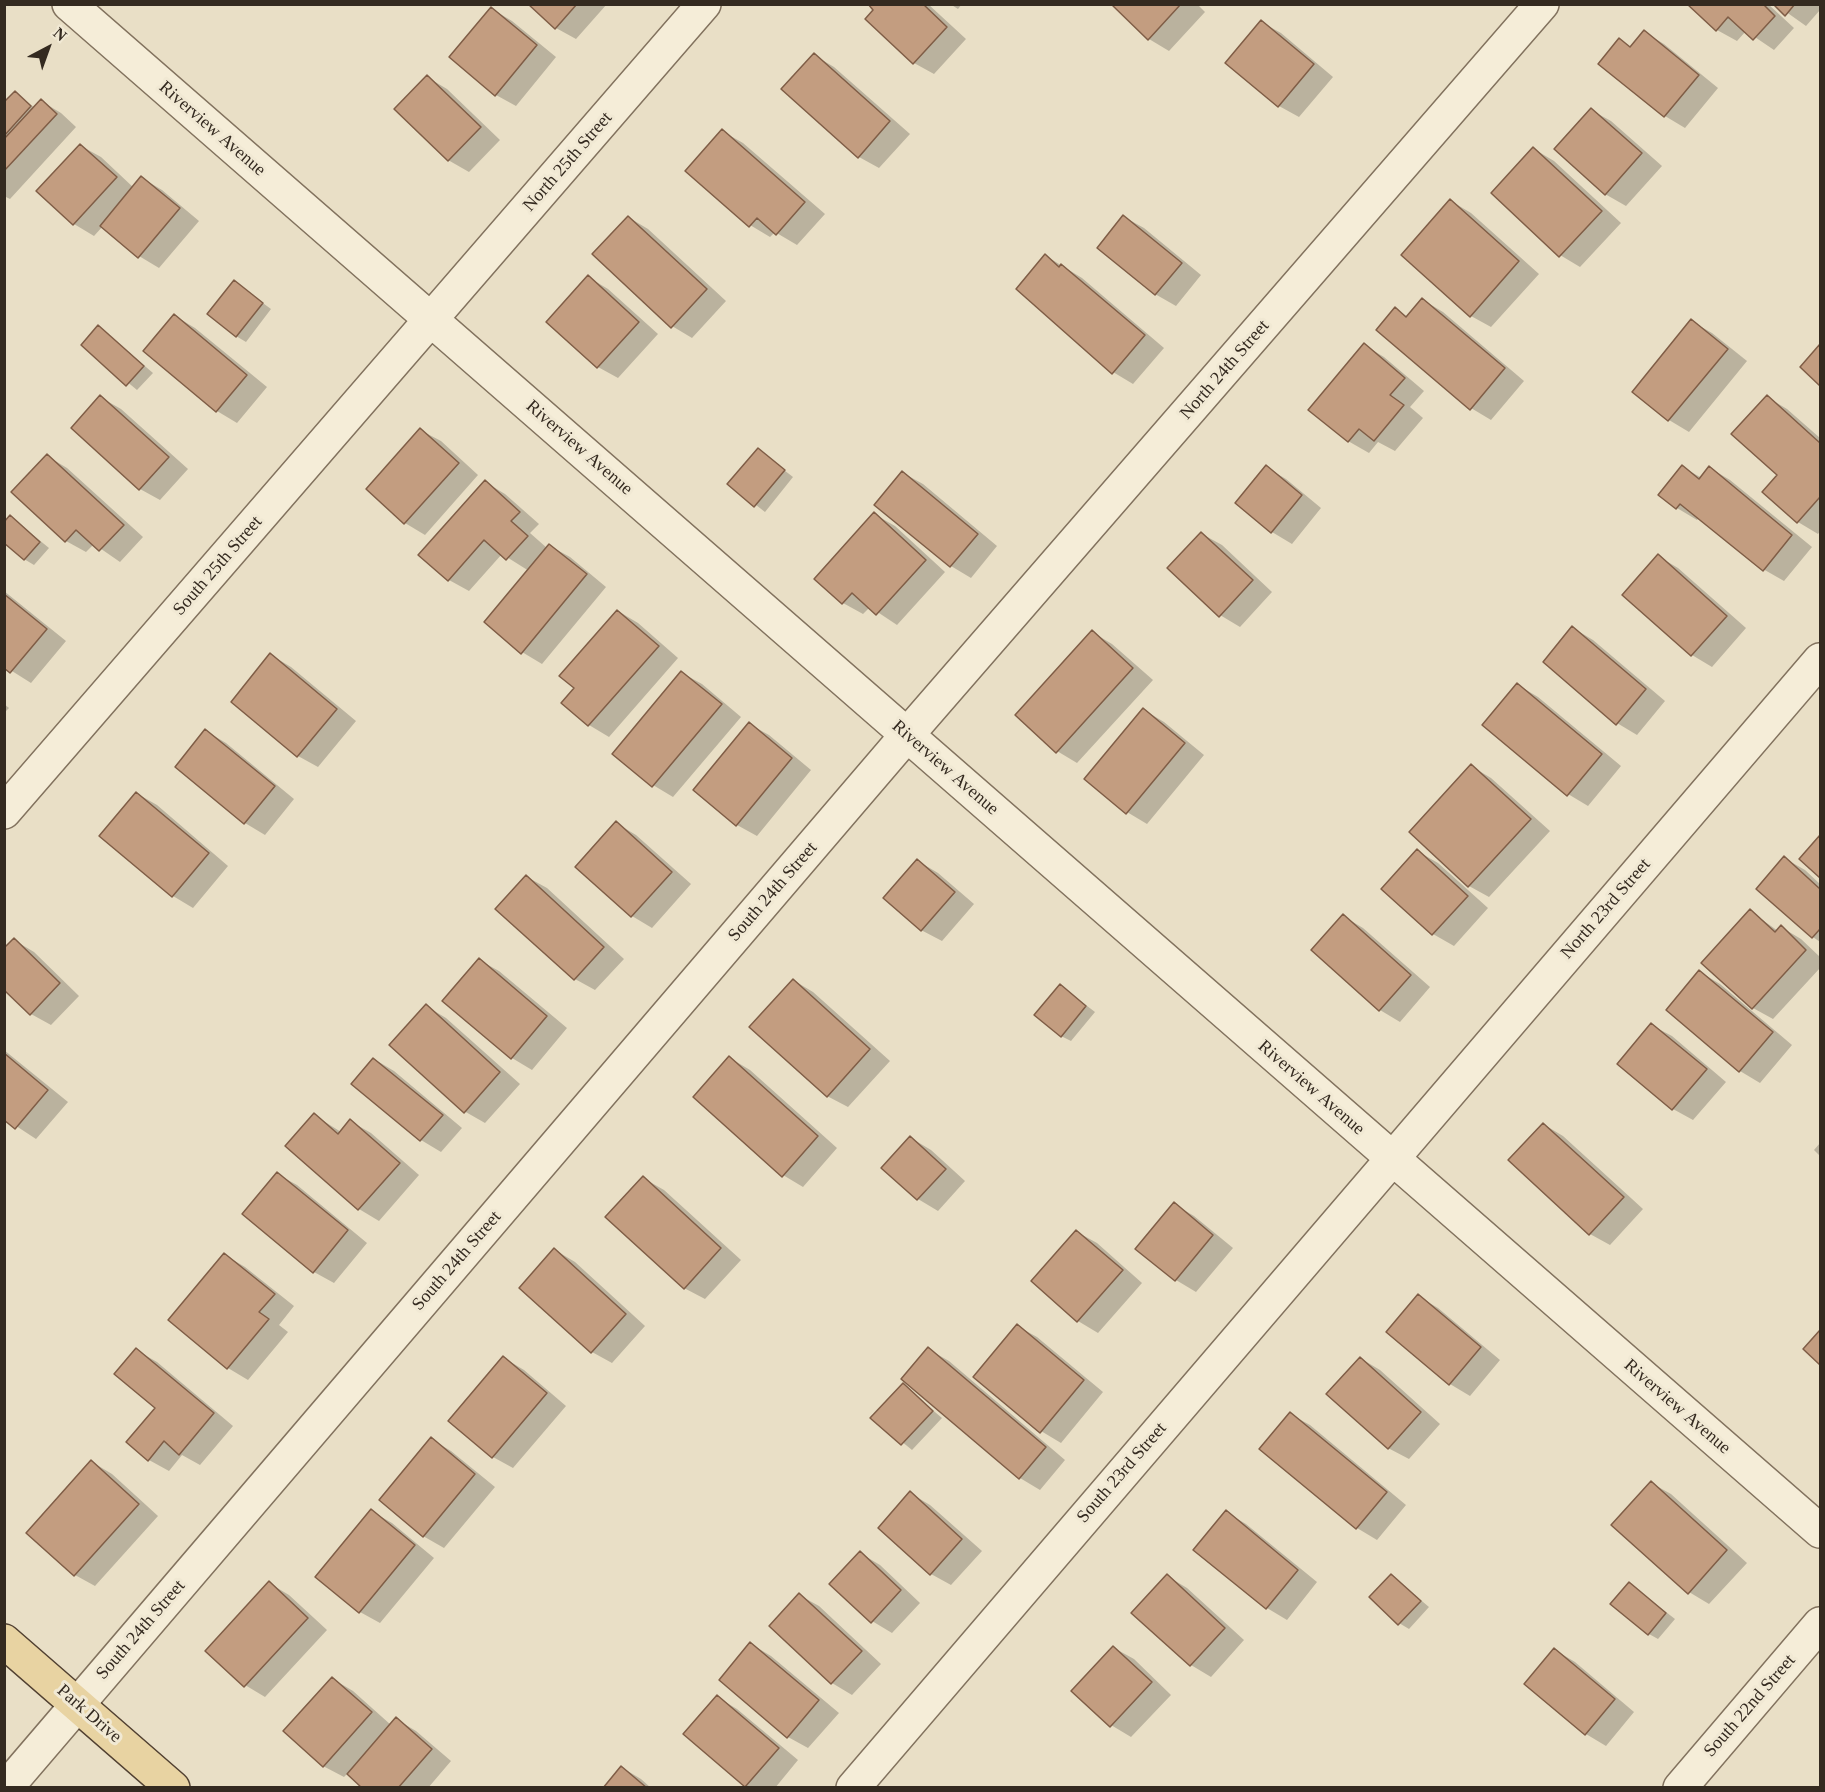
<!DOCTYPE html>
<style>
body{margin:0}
#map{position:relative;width:1825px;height:1792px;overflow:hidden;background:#e9dfc6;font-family:"Times New Roman",serif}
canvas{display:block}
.frame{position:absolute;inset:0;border:6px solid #342a20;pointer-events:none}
.north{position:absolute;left:18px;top:18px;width:60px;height:60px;-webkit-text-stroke:4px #f1e9d4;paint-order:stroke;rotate:41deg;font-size:16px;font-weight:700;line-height:24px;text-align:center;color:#342a20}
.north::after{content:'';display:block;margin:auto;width:21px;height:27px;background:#342a20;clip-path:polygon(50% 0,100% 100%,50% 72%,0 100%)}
</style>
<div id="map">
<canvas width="1825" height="1792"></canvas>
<div class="frame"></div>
<div class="north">N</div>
</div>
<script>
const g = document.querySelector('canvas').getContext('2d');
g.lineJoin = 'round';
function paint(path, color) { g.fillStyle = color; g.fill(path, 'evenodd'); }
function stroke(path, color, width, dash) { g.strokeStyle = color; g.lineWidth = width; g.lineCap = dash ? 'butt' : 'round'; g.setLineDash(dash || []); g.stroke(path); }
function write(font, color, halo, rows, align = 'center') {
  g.font = font + ' "Times New Roman",serif'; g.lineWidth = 6; g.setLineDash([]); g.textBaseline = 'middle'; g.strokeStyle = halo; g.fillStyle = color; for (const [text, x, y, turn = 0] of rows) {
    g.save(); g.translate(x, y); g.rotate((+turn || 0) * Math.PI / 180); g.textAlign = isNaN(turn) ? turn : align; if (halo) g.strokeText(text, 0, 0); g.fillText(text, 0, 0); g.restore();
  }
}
const shadow = new Path2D(`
 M 531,4 L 607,4 L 576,39 L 556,28 Z
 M 870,4 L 928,4 L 966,39 L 934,74 L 914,63 L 867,19 L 875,9 Z
 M 950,4 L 962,4 L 958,9 Z
 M 1113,4 L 1197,4 L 1205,12 L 1169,51 L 1149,39 Z
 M 1689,4 L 1768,4 L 1794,28 L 1774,50 L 1746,31 L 1737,41 L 1717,30 Z
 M 1775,4 L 1820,4 L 1820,10 L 1806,26 Z
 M 492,9 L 512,21 L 556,57 L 516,106 L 496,95 Z
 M 1261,22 L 1281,33 L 1333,77 L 1299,117 L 1279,106 Z
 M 1644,32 L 1664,44 L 1718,88 L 1685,128 L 1665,116 L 1600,63 L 1619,40 L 1632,48 Z
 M 814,55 L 834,67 L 910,134 L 879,168 L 859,157 Z
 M 427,77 L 447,89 L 500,140 L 469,172 L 448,160 Z
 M 15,93 L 35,108 L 41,101 L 61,113 L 76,127 L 10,199 L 4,196 L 4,105 Z
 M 1591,110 L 1611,121 L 1662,166 L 1626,206 L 1605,194 Z
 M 722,131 L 743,143 L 825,214 L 797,245 L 775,232 L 770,237 L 750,225 Z
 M 81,146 L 101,157 L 134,188 L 142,178 L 162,190 L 199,221 L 159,268 L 139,256 L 103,226 L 94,236 L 74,224 L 39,191 Z
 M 1534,149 L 1554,161 L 1621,223 L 1580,267 L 1560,255 Z
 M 1451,201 L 1471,213 L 1539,274 L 1491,327 L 1471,316 Z
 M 628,217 L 648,229 L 726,301 L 692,338 L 672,326 Z
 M 1124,217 L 1144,228 L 1201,275 L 1176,306 L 1155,294 Z
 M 1046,256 L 1082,278 L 1164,348 L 1133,384 L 1113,372 L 1018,289 Z
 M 588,277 L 608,289 L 658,334 L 618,378 L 598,367 L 548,322 Z
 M 234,282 L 271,309 L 246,342 L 236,336 Z
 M 1423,300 L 1443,312 L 1524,381 L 1491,420 L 1471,408 L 1395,309 L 1408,317 Z
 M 175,316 L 195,328 L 267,387 L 237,423 L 217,411 L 145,351 Z
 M 1691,321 L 1712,333 L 1747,361 L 1689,432 L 1669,420 L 1634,391 Z
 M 99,327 L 153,373 L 137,390 L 83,345 Z
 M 1364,345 L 1384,357 L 1424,391 L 1410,407 L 1423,418 L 1395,451 L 1378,442 L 1369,453 L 1348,441 Z
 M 1820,347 L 1820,384 L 1802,367 Z
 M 100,397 L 121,409 L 188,469 L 160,500 L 140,489 L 73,428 Z
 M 1767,397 L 1787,409 L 1820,438 L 1820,531 L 1818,534 L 1798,522 L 1764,492 L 1779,475 Z
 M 420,430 L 441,441 L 478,475 L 425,535 L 405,523 L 368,489 Z
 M 758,450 L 793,477 L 765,512 L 729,484 Z
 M 47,456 L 67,468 L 143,537 L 120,562 L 94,544 L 86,552 L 66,541 Z
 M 1266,467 L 1286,479 L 1321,508 L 1292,544 L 1272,532 Z
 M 1682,467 L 1702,478 L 1710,468 L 1730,480 L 1812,547 L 1784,581 L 1763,569 L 1699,517 L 1697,520 L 1677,508 L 1660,494 Z
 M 903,473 L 923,484 L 997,546 L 971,578 L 951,566 L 877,505 Z
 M 485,482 L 505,494 L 539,524 L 530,533 L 547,548 L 550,546 L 570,557 L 606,587 L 542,664 L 522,652 L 529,571 L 502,554 L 469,591 L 449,580 Z
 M 874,514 L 895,526 L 945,572 L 897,625 L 870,607 L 863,614 L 843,603 Z
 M 11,517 L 49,548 L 34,565 L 24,559 Z
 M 1202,534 L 1222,545 L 1272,592 L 1240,627 L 1220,615 Z
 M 1658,556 L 1678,568 L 1746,628 L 1712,667 L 1692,655 L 1624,595 Z
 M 4,591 L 66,641 L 31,683 L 4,666 Z
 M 618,611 L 638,623 L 678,658 L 609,737 L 589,725 L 563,702 L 576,688 Z
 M 1573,628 L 1593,640 L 1665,701 L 1637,735 L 1617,723 Z
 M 1092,632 L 1112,644 L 1153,680 L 1077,763 L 1057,751 Z
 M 271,655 L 291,667 L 356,721 L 318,767 L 298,756 Z
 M 682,673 L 702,684 L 741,717 L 673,797 L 653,785 Z
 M 1518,685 L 1538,697 L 1621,766 L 1588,806 L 1568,794 Z
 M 4,704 L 9,708 L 4,713 Z
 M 1144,710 L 1164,722 L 1204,755 L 1147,824 L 1127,812 Z
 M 749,724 L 769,735 L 811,770 L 757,836 L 737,825 Z
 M 206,731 L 226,743 L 294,799 L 265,835 L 245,823 L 177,767 Z
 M 1471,766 L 1491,778 L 1550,831 L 1489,897 L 1469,886 Z
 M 136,793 L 157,805 L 228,866 L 193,908 L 173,896 L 101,835 Z
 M 616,823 L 636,835 L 691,884 L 652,928 L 632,916 Z
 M 1820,837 L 1820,876 L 1801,859 Z
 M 1417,851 L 1438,863 L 1488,908 L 1454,946 L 1433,934 L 1383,889 Z
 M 1784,858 L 1805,870 L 1820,884 L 1820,942 L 1813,937 Z
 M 918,861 L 938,873 L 974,904 L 942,941 L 921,930 Z
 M 527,877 L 547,888 L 624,959 L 595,990 L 575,979 Z
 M 1750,911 L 1778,931 L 1781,927 L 1801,939 L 1820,957 L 1820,968 L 1773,1019 L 1753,1008 Z
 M 1343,916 L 1363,928 L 1430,987 L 1400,1022 L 1380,1010 Z
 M 14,940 L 34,952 L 79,996 L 51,1025 L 31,1014 Z
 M 479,960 L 499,971 L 567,1028 L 532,1070 L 512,1058 Z
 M 1700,972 L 1720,984 L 1792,1045 L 1760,1083 L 1740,1071 L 1668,1010 Z
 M 793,980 L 813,992 L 890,1061 L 848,1107 L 827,1096 Z
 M 1061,986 L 1095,1012 L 1071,1041 L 1061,1036 Z
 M 426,1006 L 446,1018 L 520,1084 L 485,1123 L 464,1111 Z
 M 1651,1025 L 1672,1036 L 1726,1082 L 1693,1120 L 1673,1109 Z
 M 4,1050 L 68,1102 L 36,1139 L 4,1118 Z
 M 730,1058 L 750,1070 L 837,1148 L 803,1187 L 783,1175 Z
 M 374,1059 L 394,1071 L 462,1128 L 441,1152 L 421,1140 L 354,1084 Z
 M 314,1115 L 341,1132 L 350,1121 L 371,1133 L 419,1175 L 379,1221 L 359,1209 Z
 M 1543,1124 L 1563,1136 L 1643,1209 L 1610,1245 L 1590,1234 Z
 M 911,1138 L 931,1150 L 965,1181 L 938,1211 L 918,1199 L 883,1168 Z
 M 1820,1143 L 1820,1156 L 1814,1150 Z
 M 277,1174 L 297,1185 L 367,1243 L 334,1283 L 314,1272 Z
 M 643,1178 L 664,1190 L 741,1260 L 705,1299 L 684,1288 Z
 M 1174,1204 L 1194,1216 L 1233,1248 L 1196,1292 L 1176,1280 L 1138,1248 Z
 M 1077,1232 L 1097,1243 L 1142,1283 L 1098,1333 L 1078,1321 L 1033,1281 Z
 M 555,1250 L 575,1262 L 645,1326 L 612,1363 L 592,1352 Z
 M 225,1255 L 245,1267 L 294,1306 L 279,1325 L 288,1332 L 248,1380 L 228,1368 L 170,1320 Z
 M 1418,1296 L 1438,1308 L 1500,1360 L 1470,1396 L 1450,1384 L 1388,1332 Z
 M 1017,1326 L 1037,1337 L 1103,1392 L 1061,1443 L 1041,1431 Z
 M 928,1349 L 949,1361 L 1065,1460 L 1040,1490 L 1020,1478 L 903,1379 Z
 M 136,1350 L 157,1362 L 233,1426 L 200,1465 L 182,1455 L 169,1471 L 149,1460 L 157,1408 Z
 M 504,1358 L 524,1370 L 566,1406 L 513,1468 L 493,1457 L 450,1420 Z
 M 1360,1358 L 1380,1370 L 1440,1424 L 1409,1459 L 1388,1448 Z
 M 903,1385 L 942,1418 L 912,1450 L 873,1418 Z
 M 1290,1414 L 1310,1425 L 1406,1505 L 1377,1540 L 1357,1528 L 1261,1448 Z
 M 431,1439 L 451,1451 L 495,1487 L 444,1548 L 423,1536 Z
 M 92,1462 L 112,1474 L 158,1516 L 95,1586 L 75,1575 Z
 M 1651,1483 L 1671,1494 L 1747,1563 L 1709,1604 L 1689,1592 Z
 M 910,1493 L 930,1505 L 982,1551 L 951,1585 L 931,1574 Z
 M 371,1511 L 392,1523 L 434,1558 L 380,1623 L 360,1612 Z
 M 1226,1512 L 1246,1524 L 1317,1582 L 1287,1620 L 1267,1608 Z
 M 860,1553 L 880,1565 L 920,1603 L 892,1633 L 872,1621 Z
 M 1167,1576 L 1187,1588 L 1244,1640 L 1211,1677 L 1191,1665 Z
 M 1392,1576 L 1429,1607 L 1409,1629 L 1399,1623 Z
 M 269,1583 L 289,1595 L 327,1630 L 265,1697 L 245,1685 Z
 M 1630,1584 L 1675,1619 L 1658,1639 L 1649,1634 Z
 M 799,1595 L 819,1606 L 881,1664 L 852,1695 L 832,1683 Z
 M 751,1644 L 771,1656 L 839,1713 L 808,1748 L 788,1737 Z
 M 1114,1648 L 1134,1659 L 1171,1695 L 1131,1737 L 1111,1725 Z
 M 1555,1650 L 1575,1662 L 1634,1712 L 1606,1746 L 1586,1734 Z
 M 333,1679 L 353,1691 L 391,1725 L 396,1719 L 416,1731 L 451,1761 L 428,1788 L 365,1788 L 348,1773 L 344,1777 L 323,1766 Z
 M 717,1697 L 737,1709 L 798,1760 L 775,1788 L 746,1786 L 686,1734 Z
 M 621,1767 L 641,1779 L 651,1788 L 605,1788 Z`);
const building = new Path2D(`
 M 528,4 L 577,4 L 555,29 Z
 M 868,4 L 923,4 L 947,27 L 913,64 L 865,19 L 873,10 Z
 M 1111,4 L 1181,4 L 1148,40 Z
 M 1687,4 L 1763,4 L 1775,16 L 1753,40 L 1728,17 L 1716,31 Z
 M 1773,4 L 1795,4 L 1785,16 Z
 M 491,7 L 537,45 L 495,96 L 449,57 Z
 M 1261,20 L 1314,64 L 1278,107 L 1225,63 Z
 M 1644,30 L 1699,75 L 1664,117 L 1598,64 L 1619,38 L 1630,47 Z
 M 814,53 L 890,121 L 858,158 L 781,89 Z
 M 427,75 L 481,127 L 448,161 L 394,109 Z
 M 15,91 L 31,106 L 4,136 L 4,102 Z
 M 41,99 L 57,114 L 4,171 L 4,139 Z
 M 1591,108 L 1642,153 L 1605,195 L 1554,149 Z
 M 722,129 L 805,202 L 776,235 L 757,218 L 749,227 L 685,171 Z
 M 80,144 L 117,177 L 73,225 L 36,191 Z
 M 1533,147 L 1602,211 L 1559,257 L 1491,193 Z
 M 141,176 L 180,208 L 138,258 L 100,226 Z
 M 1450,199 L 1519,261 L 1470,317 L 1401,255 Z
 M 1123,215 L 1182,263 L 1155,295 L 1097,248 Z
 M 628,216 L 707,289 L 671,328 L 592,254 Z
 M 1045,254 L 1059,267 L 1061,264 L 1145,335 L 1112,374 L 1016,289 Z
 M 588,275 L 639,322 L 597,368 L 546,322 Z
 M 234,280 L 263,303 L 236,337 L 207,314 Z
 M 1422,298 L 1505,368 L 1470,410 L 1376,330 L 1395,307 L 1406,317 Z
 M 174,314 L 247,375 L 216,412 L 143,351 Z
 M 1691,319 L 1728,349 L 1668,421 L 1632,392 Z
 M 98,325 L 144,366 L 126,386 L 81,345 Z
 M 1364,343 L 1405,378 L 1390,395 L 1404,405 L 1374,441 L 1359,429 L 1348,442 L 1308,410 Z
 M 1820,344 L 1820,386 L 1800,367 Z
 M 100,395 L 169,457 L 139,490 L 71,428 Z
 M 1767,395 L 1820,443 L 1820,497 L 1797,523 L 1762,492 L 1777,475 L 1731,434 Z
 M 420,428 L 459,463 L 404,524 L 366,489 Z
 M 758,448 L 785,470 L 754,507 L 727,484 Z
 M 47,454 L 124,525 L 99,551 L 76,530 L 65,542 L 11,492 Z
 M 1266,465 L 1302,495 L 1271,533 L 1235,503 Z
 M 1682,465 L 1699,479 L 1709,466 L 1792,535 L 1763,571 L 1680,504 L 1676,509 L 1658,495 Z
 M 902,471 L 978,534 L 950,567 L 874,505 Z
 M 485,480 L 520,512 L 511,521 L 528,536 L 506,560 L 484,540 L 448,581 L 418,555 Z
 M 874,512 L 926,560 L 876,615 L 852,593 L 842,604 L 814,579 Z
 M 10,515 L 40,542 L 24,560 L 4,543 L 4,522 Z
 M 1201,532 L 1253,580 L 1219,617 L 1167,568 Z
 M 549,544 L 587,574 L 521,654 L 484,622 Z
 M 1658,554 L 1727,616 L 1691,656 L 1622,595 Z
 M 4,594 L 47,629 L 10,673 L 4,668 Z
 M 617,610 L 659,646 L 588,726 L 561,703 L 574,688 L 559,676 Z
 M 1572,626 L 1646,689 L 1616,725 L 1543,662 Z
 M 1092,630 L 1133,668 L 1056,753 L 1015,715 Z
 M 270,653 L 337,709 L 297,757 L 231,702 Z
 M 681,671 L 722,704 L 652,787 L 612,754 Z
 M 1517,683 L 1602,754 L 1567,796 L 1482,725 Z
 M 1143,708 L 1185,743 L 1126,814 L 1084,779 Z
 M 749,722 L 792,758 L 736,826 L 693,790 Z
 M 205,729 L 275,786 L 244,824 L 175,767 Z
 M 1471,764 L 1531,819 L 1468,887 L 1409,832 Z
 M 136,792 L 209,853 L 172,897 L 99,836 Z
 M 616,821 L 672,872 L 631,917 L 575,867 Z
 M 1820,835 L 1820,878 L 1799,859 Z
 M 1417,849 L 1468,896 L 1432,935 L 1381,889 Z
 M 1784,856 L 1820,889 L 1820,929 L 1812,938 L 1756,889 Z
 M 917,859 L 955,892 L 921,931 L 883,898 Z
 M 526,875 L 604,947 L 574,980 L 495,909 Z
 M 1750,909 L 1775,932 L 1781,925 L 1806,950 L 1752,1009 L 1701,963 Z
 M 1343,914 L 1411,975 L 1379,1011 L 1311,950 Z
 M 14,938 L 60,983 L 30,1015 L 4,990 L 4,948 Z
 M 479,958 L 547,1016 L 511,1059 L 442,1001 Z
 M 1699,970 L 1773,1032 L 1739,1072 L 1666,1010 Z
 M 793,979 L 870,1049 L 827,1097 L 749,1027 Z
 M 1060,984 L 1086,1006 L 1061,1037 L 1034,1015 Z
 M 426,1004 L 500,1072 L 464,1113 L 389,1045 Z
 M 1651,1023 L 1707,1069 L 1672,1110 L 1617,1064 Z
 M 4,1053 L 48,1090 L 15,1129 L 4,1120 Z
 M 729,1056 L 818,1136 L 782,1177 L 693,1097 Z
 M 373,1058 L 443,1115 L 420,1141 L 351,1084 Z
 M 314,1113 L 338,1134 L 350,1119 L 400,1163 L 358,1210 L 285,1146 Z
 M 1543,1123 L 1624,1197 L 1589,1235 L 1508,1160 Z
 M 910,1136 L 946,1169 L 917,1200 L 881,1168 Z
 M 277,1172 L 348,1230 L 313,1273 L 242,1214 Z
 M 643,1176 L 721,1248 L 684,1289 L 605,1217 Z
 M 1174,1202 L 1213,1235 L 1175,1281 L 1135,1249 Z
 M 1076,1230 L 1123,1270 L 1077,1322 L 1031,1281 Z
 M 554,1248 L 626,1314 L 591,1353 L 519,1288 Z
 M 224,1253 L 275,1294 L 259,1312 L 269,1319 L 227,1369 L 168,1320 Z
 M 1418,1294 L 1481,1347 L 1449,1385 L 1386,1332 Z
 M 1017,1324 L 1084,1380 L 1040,1433 L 973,1377 Z
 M 1820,1330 L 1820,1365 L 1803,1349 Z
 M 928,1347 L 1046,1447 L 1019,1479 L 901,1379 Z
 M 136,1348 L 214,1413 L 179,1455 L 164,1441 L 148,1461 L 126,1442 L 155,1408 L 114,1374 Z
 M 503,1356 L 547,1393 L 492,1458 L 448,1421 Z
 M 1360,1357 L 1421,1412 L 1388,1449 L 1326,1394 Z
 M 903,1383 L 933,1411 L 901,1445 L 870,1418 Z
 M 1290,1412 L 1387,1492 L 1356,1529 L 1259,1449 Z
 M 431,1437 L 475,1474 L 423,1537 L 379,1500 Z
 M 91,1460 L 139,1504 L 74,1576 L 26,1533 Z
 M 1651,1481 L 1727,1550 L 1688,1594 L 1611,1525 Z
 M 910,1491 L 962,1539 L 930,1575 L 878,1528 Z
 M 371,1509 L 415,1545 L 359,1613 L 315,1577 Z
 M 1226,1510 L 1298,1570 L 1266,1609 L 1193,1550 Z
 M 860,1551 L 901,1590 L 871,1623 L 829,1584 Z
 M 1167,1574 L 1225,1628 L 1190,1666 L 1131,1613 Z
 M 1391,1574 L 1421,1601 L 1398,1625 L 1369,1597 Z
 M 269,1581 L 308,1618 L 244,1687 L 205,1651 Z
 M 1629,1582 L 1666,1613 L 1648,1635 L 1610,1604 Z
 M 799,1593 L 862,1651 L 831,1684 L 769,1626 Z
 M 750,1642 L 819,1700 L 787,1738 L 719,1680 Z
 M 1113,1646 L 1152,1682 L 1110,1727 L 1071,1691 Z
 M 1554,1648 L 1615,1699 L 1585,1735 L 1524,1684 Z
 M 332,1677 L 372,1712 L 323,1767 L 283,1731 Z
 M 717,1695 L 779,1748 L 745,1787 L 683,1734 Z
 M 396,1717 L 432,1749 L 398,1788 L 362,1788 L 347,1774 Z
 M 621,1766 L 647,1788 L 603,1788 Z`);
const minor = new Path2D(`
 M 69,4 L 1820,1531
 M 4,812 L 704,4
 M 6,1788 L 907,735 L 1542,4
 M 853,1788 L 1820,660
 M 1680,1788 L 1820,1624`);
const major = new Path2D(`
 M 4,1641 L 173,1788`);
const streetNames = [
 ["Riverview Avenue",212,129,41],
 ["North 25th Street",568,162,-49],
 ["North 24th Street",1225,370,-49],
 ["Riverview Avenue",579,448,41],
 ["South 25th Street",218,566,-49],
 ["Riverview Avenue",945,768,41],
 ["South 24th Street",773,892,-49],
 ["North 23rd Street",1606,909,-49],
 ["Riverview Avenue",1311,1088,41],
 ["South 24th Street",457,1261,-49],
 ["Riverview Avenue",1677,1407,41],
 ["South 23rd Street",1122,1473,-49],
 ["South 24th Street",141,1630,-49],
 ["South 22nd Street",1750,1706,-49],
 ["Park Drive",89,1714,41]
];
paint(shadow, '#0003');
paint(building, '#c39d80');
stroke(building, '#7f5d46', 1.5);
stroke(minor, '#82725e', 36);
stroke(major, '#514031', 36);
stroke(minor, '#f5edd8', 33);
stroke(major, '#e8d3a2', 33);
write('18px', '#342a20', '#f1e9d4', streetNames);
</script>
